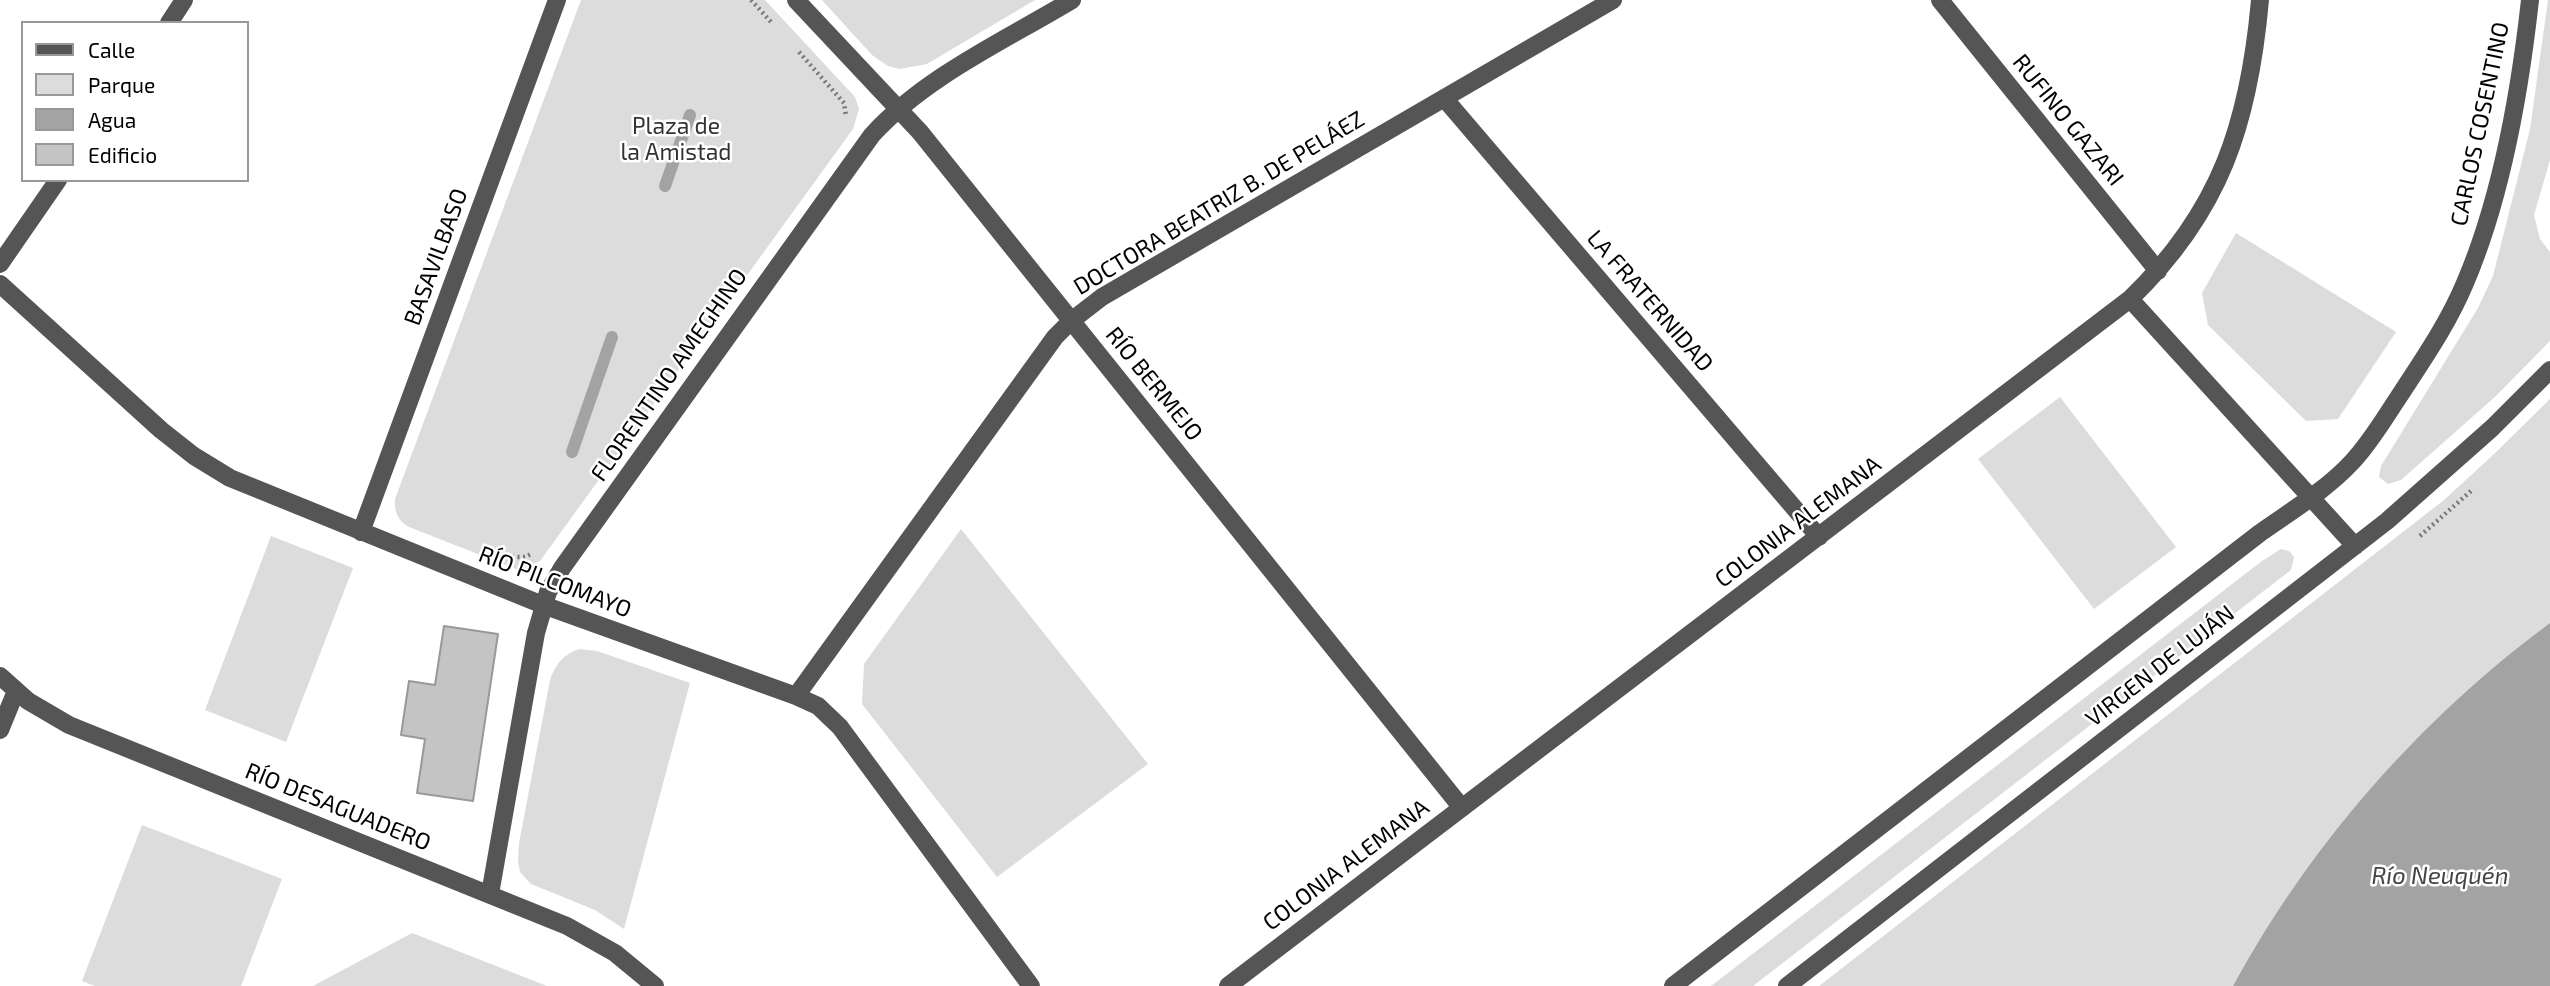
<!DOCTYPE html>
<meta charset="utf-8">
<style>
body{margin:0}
#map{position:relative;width:2550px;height:986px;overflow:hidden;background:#fff;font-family:"Exo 2",sans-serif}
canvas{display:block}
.legend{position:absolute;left:21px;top:21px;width:228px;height:161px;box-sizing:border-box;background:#fff;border:2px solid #999;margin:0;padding:9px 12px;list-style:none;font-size:21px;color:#000}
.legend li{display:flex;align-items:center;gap:14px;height:35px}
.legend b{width:35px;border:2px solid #999}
</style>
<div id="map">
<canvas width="2550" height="986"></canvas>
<ul class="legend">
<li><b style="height:9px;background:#555"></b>Calle</li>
<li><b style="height:19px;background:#dcdcdc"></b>Parque</li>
<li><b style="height:19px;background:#a3a3a3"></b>Agua</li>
<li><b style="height:19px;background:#c4c4c4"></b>Edificio</li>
</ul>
</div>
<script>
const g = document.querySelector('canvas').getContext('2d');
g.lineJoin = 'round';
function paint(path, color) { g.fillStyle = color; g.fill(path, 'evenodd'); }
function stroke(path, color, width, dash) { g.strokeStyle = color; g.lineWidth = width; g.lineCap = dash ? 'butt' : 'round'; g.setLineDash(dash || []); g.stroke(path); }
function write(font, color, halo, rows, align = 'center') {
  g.font = font + ' "Exo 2",sans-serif'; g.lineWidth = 5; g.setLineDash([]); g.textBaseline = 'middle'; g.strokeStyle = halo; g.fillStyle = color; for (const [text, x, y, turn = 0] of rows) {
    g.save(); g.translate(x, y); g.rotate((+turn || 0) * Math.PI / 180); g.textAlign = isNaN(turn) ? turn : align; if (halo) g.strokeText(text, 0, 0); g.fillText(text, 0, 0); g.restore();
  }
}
const green = new Path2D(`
 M 581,0 L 765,0 L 855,97 L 859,109 L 853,129 L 540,561 L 528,568 L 516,569 L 409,527 C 398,521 394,512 395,499 Z
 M 822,0 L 1035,0 L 927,64 L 899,69 L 888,66 L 872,55 Z
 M 2548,0 L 2550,0 L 2550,160 L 2534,215 L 2540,239 L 2550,252 L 2550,341 L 2496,396 L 2401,480 L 2388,484 L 2379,477 L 2381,466 L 2478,308 L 2493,276 L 2530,129 Z
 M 2236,233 L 2396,332 L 2338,419 L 2306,421 L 2208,325 L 2202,293 Z
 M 2060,397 L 2176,547 L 2094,609 L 1978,459 Z
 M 2550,399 L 2550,623 C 2421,718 2309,845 2233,986 L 1819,986 L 2444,500 L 2493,455 Z
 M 961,529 L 1148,764 L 997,877 L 862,704 L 864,664 Z
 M 271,536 L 353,568 L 286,742 L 205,710 Z
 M 2281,549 L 2289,551 L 2294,557 L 2291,570 L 1753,986 L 1711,986 L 2262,561 Z
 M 580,649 L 597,651 L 690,683 L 624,929 L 595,910 L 531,884 L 520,872 L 518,862 L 519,843 L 550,680 C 556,664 563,654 580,649 Z
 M 142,825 L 282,879 L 241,986 L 95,986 L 82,981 Z
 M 412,933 L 547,986 L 313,986 Z`);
const water = new Path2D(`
 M 2550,623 L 2550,986 L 2233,986 C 2309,845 2421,718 2550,623 Z`);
const stream = new Path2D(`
 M 665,186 L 690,115
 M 572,452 L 612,337`);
const building = new Path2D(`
 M 444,626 L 498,634 L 473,801 L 417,793 L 425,739 L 401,735 L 409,681 L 435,685 Z`);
const path = new Path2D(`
 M 751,0 L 772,23
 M 799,52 L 844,103 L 846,116
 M 2420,536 L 2471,491
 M 512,557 L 525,557 L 533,553`);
const minor = new Path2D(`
 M 796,0 L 920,132 L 1462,808
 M 1940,0 L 2158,271
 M 169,23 L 184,0
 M 1444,98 L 1819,537
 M 0,264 L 58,180
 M 0,284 L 161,430 L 194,456 L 230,478 L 543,605 L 796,696 L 818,706 L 840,727 L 1031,986
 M 2130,299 L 2355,546
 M 361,532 L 557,0
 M 0,676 L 28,701 L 69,725 L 567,926 L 615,953 L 655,986
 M 796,696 L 1055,337 L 1071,321 L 1102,297 L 1613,0
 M 0,730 L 16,691
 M 490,894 L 536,633 L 548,592 L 562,568 L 872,135 C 926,76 1004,41 1072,0
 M 1228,986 L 2130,299 C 2221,211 2249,123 2260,0
 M 1673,986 L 2260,533 C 2291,511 2326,490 2352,462 C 2370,443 2384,419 2398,398 C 2422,361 2448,324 2465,283 C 2501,199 2520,91 2530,0
 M 1787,986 L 2387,521 L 2492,428 L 2550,370`);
const streetNames = [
 ["RUFINO GAZARI",2068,120,51],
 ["CARLOS COSENTINO",2480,124,-78],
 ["DOCTORA BEATRIZ B. DE PELÁEZ",1219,203,-31],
 ["BASAVILBASO",436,257,-70],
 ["LA FRATERNIDAD",1650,301,49],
 ["FLORENTINO AMEGHINO",669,375,-55],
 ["RÍO BERMEJO",1154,384,51],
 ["COLONIA ALEMANA",1798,522,-37],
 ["RÍO PILCOMAYO",555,582,21],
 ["VIRGEN DE LUJÁN",2160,666,-38],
 ["RÍO DESAGUADERO",338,807,22],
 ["COLONIA ALEMANA",1346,865,-37]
];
const parkNames = [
 ["Plaza de",676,126],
 ["la Amistad",676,152]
];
const waterNames = [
 ["Río Neuquén",2440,876]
];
paint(green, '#dcdcdc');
paint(water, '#a3a3a3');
stroke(stream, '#a3a3a3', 12);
paint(building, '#c4c4c4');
stroke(building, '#999', 2);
stroke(path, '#777', 4.5, [2, 3.5]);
stroke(minor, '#555', 18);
write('23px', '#000', '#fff', streetNames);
write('23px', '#333', '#fff', parkNames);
write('italic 24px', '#444', '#fff', waterNames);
</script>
